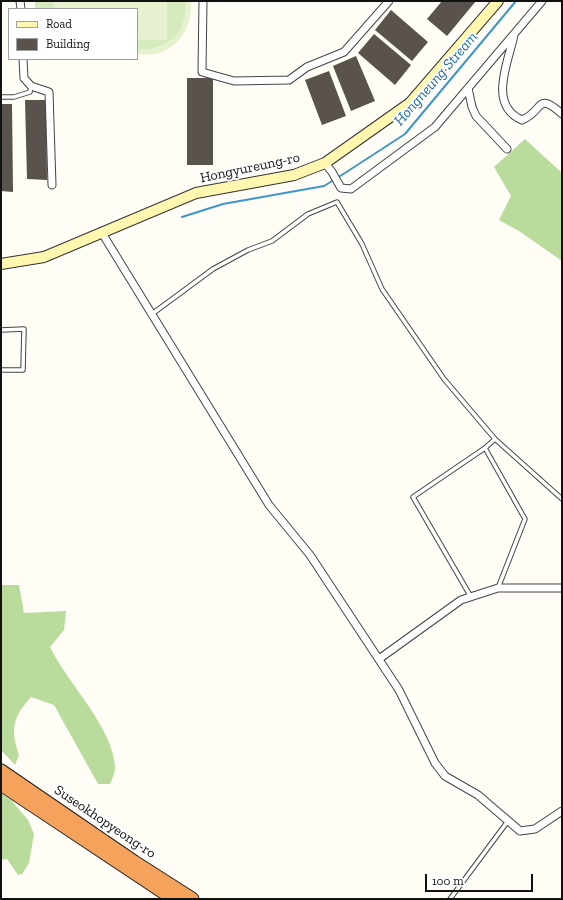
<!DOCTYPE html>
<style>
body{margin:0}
#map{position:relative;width:563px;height:900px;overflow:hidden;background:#fffdf5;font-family:"Zilla Slab",serif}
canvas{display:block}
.frame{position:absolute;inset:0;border:2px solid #111;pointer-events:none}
.legend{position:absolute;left:8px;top:8px;width:130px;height:52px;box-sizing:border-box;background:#fff;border:1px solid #a0a0a0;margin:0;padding:5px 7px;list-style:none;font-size:12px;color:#111}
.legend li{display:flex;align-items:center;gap:8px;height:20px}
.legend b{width:20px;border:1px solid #a0a0a0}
.scale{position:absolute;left:425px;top:874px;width:108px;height:18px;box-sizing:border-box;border:2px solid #111;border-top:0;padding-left:5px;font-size:12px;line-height:14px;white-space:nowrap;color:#111;-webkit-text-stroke:3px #fff;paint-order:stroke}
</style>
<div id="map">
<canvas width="563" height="900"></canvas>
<div class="frame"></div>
<ul class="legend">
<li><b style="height:5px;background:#fff6b0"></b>Road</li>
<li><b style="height:11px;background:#5a524d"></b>Building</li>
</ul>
<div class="scale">100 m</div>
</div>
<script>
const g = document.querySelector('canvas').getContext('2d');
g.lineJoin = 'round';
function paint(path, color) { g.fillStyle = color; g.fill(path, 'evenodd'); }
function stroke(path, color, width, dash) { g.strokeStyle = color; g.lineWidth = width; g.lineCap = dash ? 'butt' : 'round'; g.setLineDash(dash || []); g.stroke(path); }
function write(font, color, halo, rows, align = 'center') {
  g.font = font + ' "Zilla Slab",serif'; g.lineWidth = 4; g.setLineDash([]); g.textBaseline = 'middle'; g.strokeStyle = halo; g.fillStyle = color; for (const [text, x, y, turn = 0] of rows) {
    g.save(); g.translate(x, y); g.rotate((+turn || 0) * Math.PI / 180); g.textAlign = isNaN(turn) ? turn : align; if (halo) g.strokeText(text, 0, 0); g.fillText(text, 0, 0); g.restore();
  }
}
const green = new Path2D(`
 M 35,1 L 54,1 L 54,9 L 35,9 Z
 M 167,1 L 186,1 C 188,34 168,50 137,50 L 137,40 L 167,40 Z`);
const forest = new Path2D(`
 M 525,139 L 562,173 L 562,261 L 519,231 L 499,220 L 511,196 L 494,167 Z
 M 1,585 L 19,585 L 24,613 L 66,611 L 64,630 L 50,647 C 67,683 116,730 115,770 C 114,774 112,780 110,784 L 98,784 L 54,705 L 31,697 C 13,717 10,729 19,755 L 15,765 L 1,750 Z
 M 1,793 L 12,801 L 28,820 L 34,834 L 29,863 L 22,874 L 18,875 L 7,859 L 1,860 Z`);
const pitch = new Path2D(`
 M 54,1 L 167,1 L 167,40 L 137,40 L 137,9 L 54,9 Z
 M 186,1 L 191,1 C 193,24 180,48 156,54 C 150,55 143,54 137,55 L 137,50 C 167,50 189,33 186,1 Z`);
const stream = new Path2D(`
 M 182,217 L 223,204 L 324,186 L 345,173 L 405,134 L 516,1`);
const building = new Path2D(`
 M 442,1 L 476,1 L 447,36 L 427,19 Z
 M 391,10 L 428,42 L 412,61 L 375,30 Z
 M 374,34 L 411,65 L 395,85 L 358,53 Z
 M 356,56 L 375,101 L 351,111 L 333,66 Z
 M 329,71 L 346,116 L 322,125 L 305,80 Z
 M 187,78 L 213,78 L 213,165 L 187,165 Z
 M 25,100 L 46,100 L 47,180 L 27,179 Z
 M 1,104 L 12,104 L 13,192 L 1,191 Z`);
const lane = new Path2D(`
 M 1,97 L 14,97 L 30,92 L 31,86
 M 152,314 L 213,269 L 248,250 L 272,241 L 308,214 L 337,202 L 362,244 L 382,289 L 444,379 L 495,439 L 562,499
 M 1,330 L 24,329 L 23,370 L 1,370
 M 485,448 L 495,439
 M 471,597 L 413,497 L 485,448 L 525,519 L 498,588
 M 450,899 L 508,821`);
const street = new Path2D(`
 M 20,1 L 21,9
 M 203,1 L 202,72 L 234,81 L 289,80 L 307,67 L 344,52 L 389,1
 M 514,35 C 509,61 487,105 522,120 C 544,111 536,91 562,114
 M 23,59 L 24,78 L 31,86 L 49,92 L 52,185
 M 468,88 L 472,107 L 476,116 L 507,149
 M 325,163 L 332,172 L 341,188 L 351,189 L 435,127 L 542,1
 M 102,233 L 269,505 L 310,555 L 399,690 L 435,763 L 445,776 L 478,795 L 520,831 L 535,829 L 562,811
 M 379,659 L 461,600 L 498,588 L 562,588`);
const secondary = new Path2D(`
 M 1,264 L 44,257 L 196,193 L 294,175 L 325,163 L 410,103 L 498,1`);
const highway = new Path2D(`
 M 1,771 L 134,862 L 192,899
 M 1,784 L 174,899`);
const streetNames = [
 ["Hongyureung-ro",250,168,-12],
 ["Suseokhopyeong-ro",105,822,34]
];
const waterNames = [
 ["Hongneung Stream",436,79,-49]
];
paint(green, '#d5ebbd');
paint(forest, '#b9dc9c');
paint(pitch, '#e6f2cf');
stroke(stream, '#3f96cf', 2);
paint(building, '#5a524d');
stroke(lane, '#444', 5.5);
stroke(street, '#444', 9);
stroke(secondary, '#333', 12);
stroke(highway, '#222', 15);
stroke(lane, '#fff', 3.5);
stroke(street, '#fff', 7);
stroke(secondary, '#fff6b0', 10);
stroke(highway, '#f5a25d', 13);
write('14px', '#111', '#fff', streetNames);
write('italic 15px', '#1768a6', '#fff', waterNames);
</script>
